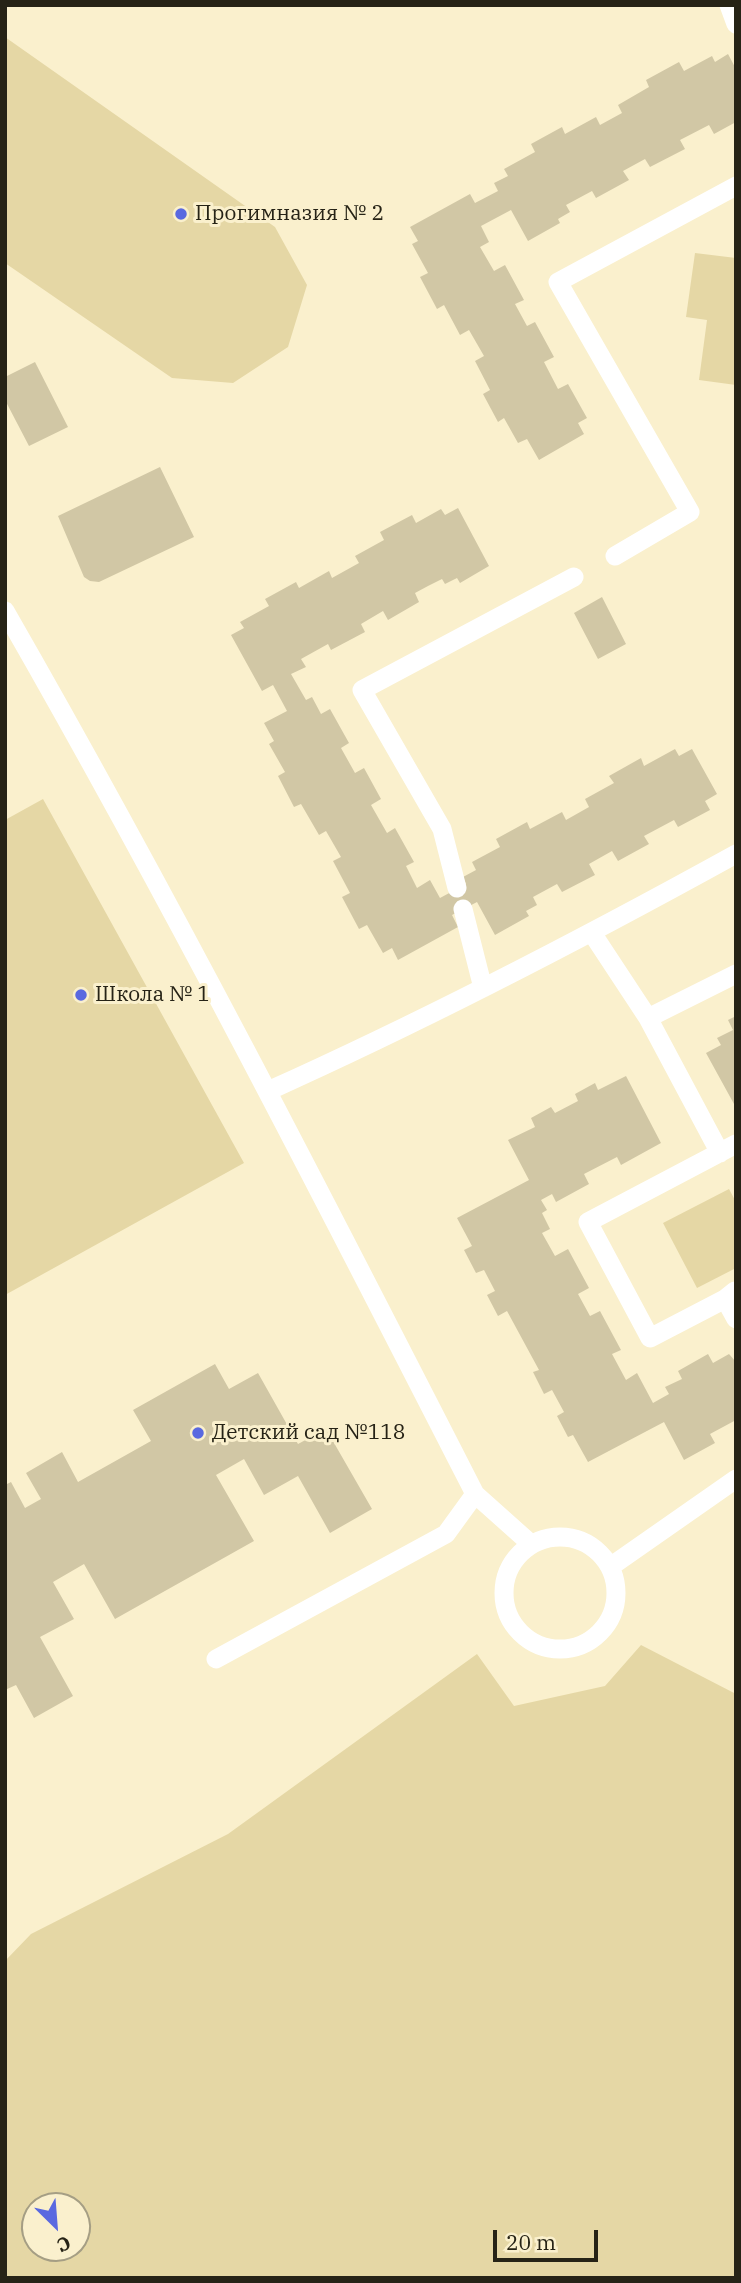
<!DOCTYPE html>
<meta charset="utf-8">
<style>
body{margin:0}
#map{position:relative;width:741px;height:2283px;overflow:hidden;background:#faf0cd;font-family:"IBM Plex Serif",serif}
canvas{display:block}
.frame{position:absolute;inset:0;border:7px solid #262316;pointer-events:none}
.north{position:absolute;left:21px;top:2192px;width:70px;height:70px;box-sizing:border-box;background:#faf0cd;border:2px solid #a59e84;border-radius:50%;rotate:155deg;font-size:19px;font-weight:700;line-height:28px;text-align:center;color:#262316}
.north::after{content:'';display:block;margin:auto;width:24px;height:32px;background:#5a69e0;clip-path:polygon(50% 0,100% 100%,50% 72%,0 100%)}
.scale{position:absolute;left:493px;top:2230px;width:105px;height:32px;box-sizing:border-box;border:4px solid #262316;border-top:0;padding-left:9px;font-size:21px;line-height:24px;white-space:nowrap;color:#262316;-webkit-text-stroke:5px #faf0cd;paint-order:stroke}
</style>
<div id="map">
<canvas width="741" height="2283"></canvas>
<div class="frame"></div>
<div class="north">С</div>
<div class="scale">20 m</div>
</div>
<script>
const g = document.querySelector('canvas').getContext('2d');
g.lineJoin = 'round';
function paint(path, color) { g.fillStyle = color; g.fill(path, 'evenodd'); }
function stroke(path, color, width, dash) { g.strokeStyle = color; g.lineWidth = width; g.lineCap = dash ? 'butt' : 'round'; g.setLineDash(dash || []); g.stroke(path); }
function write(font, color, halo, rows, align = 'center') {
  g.font = font + ' "IBM Plex Serif",serif'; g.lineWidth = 6; g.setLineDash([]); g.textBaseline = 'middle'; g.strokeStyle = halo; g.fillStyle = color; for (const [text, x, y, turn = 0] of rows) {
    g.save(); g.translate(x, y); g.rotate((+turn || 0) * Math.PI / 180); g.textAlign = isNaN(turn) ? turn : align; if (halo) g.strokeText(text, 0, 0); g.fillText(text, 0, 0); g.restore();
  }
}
const green = new Path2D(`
 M 5,37 L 275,227 L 307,285 L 288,347 L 233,383 L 172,378 L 5,263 Z
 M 695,253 L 736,258 L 736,385 L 699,380 L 707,320 L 686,317 Z
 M 43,799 L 244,1163 L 5,1295 L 5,820 Z
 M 729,1189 L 736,1202 L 736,1268 L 697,1288 L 663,1223 Z
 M 641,1645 L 736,1694 L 736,2278 L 5,2278 L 5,1961 L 31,1934 L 228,1834 L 477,1654 L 514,1706 L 605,1686 ZM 77,2206 L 77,2248 L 35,2248 L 35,2206 Z`);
const building = new Path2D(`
 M 728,54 L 736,69 L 736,122 L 714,134 L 709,125 L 680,140 L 685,149 L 650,167 L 645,159 L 623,171 L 629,180 L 596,198 L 592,191 L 566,205 L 570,212 L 558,219 L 560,223 L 528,241 L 511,210 L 481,226 L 489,242 L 480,247 L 494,271 L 505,265 L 524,300 L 515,304 L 527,326 L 535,322 L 554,357 L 544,362 L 558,389 L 568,384 L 587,418 L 578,423 L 584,434 L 539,460 L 527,439 L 518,443 L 504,418 L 498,422 L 483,394 L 490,390 L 475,361 L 484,356 L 469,330 L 460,335 L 444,305 L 437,309 L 420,277 L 428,273 L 412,244 L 418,241 L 410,227 L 470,194 L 475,203 L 498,191 L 494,183 L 508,176 L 504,169 L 535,152 L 531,144 L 562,127 L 565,134 L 596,117 L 600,125 L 622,113 L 618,105 L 649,87 L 646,80 L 679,62 L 684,71 L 712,56 L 715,62 Z
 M 35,362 L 68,427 L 29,446 L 5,400 L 5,377 Z
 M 160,467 L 194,537 L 99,582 L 90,581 L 84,577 L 58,516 Z
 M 458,508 L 489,566 L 460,583 L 457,578 L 445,584 L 442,579 L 428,586 L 415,593 L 419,602 L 388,620 L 383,611 L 361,624 L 365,632 L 331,650 L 328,644 L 301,659 L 306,667 L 291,674 L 306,700 L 312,697 L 321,714 L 330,709 L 349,743 L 341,748 L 355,773 L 364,768 L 381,799 L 371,805 L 387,833 L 395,828 L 414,862 L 406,866 L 417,888 L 430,880 L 440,898 L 466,884 L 463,877 L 476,870 L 472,862 L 500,847 L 496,839 L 527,822 L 530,829 L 562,812 L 566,820 L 589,807 L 585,799 L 614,783 L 609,776 L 641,758 L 644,766 L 675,749 L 679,756 L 692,749 L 717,794 L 705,801 L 710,810 L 678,827 L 674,820 L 644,836 L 649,844 L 618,861 L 612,851 L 589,864 L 595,875 L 562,892 L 557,884 L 533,897 L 537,905 L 526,911 L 529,916 L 495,935 L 477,902 L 452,915 L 458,927 L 398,960 L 392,948 L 383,953 L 367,925 L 359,929 L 342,897 L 350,893 L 333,861 L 341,857 L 326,831 L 319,835 L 301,804 L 294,807 L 278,776 L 285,772 L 269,744 L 274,741 L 264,723 L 287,711 L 273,685 L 262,691 L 231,635 L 244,628 L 240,622 L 269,606 L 265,599 L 296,582 L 299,588 L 329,571 L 332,578 L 359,563 L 355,556 L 384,540 L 380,532 L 412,515 L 416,523 L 441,509 L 445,515 Z
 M 602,597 L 626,644 L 598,659 L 574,613 Z
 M 736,1016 L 736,1103 L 734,1104 L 706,1053 L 721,1045 L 717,1038 L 733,1030 L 728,1020 Z
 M 626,1076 L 661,1143 L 621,1165 L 617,1157 L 584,1174 L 589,1184 L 556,1202 L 552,1194 L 541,1200 L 547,1210 L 542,1213 L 550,1229 L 542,1233 L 555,1256 L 568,1249 L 589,1288 L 578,1294 L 590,1316 L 600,1311 L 621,1350 L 612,1354 L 626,1380 L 637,1373 L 653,1403 L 669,1394 L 665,1387 L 682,1379 L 678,1371 L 708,1354 L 713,1363 L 729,1354 L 736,1362 L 736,1420 L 710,1434 L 715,1443 L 684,1460 L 664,1422 L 588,1462 L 573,1435 L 568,1437 L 557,1416 L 564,1412 L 552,1390 L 544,1394 L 533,1372 L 539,1370 L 507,1311 L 498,1316 L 487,1295 L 495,1291 L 484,1270 L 476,1273 L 464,1250 L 472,1246 L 457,1218 L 529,1180 L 508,1140 L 535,1127 L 531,1118 L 551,1107 L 555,1113 L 578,1101 L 575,1094 L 595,1083 L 598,1090 Z
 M 215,1364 L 229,1389 L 258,1373 L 298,1444 L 326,1429 L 372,1509 L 330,1533 L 298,1476 L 264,1495 L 244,1459 L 216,1475 L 254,1541 L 115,1619 L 84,1564 L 53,1582 L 74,1619 L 40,1637 L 73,1696 L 34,1718 L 16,1685 L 5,1690 L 5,1485 L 11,1482 L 25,1508 L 41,1499 L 26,1473 L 62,1452 L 78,1482 L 151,1441 L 133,1410 Z`);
const lane = new Path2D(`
 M 729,5 L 736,24
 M 615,556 L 690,512 L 558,282 L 736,186
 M 5,611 C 171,900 323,1197 475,1494 L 531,1544
 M 457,888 L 442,829 L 362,690 L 574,577
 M 463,909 L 483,988
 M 592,933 L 648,1018 L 720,1153
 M 648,1018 L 736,974
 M 268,1091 C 428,1019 582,939 736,854
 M 735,1291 L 725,1299 L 736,1319
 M 725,1299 L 650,1338 L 588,1222 L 736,1144
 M504 1593a56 56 0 1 1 112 0a56 56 0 1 1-112 0Z
 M 610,1567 L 736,1479
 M 216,1659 L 446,1534 L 475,1494`);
const markers = [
 [181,214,7,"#5a69e0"],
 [81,995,7,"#5a69e0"],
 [198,1433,7,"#5a69e0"]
];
const poiNames = [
 ["Прогимназия № 2",195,214],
 ["Школа № 1",95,995],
 ["Детский сад №118",212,1433]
];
paint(green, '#e5d7a5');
paint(building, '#d1c7a5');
stroke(lane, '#fff', 19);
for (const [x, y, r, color] of markers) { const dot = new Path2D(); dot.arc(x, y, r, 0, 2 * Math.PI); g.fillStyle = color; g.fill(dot); stroke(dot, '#faf0cd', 2.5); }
write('21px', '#262316', '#faf0cd', poiNames, 'left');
</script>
